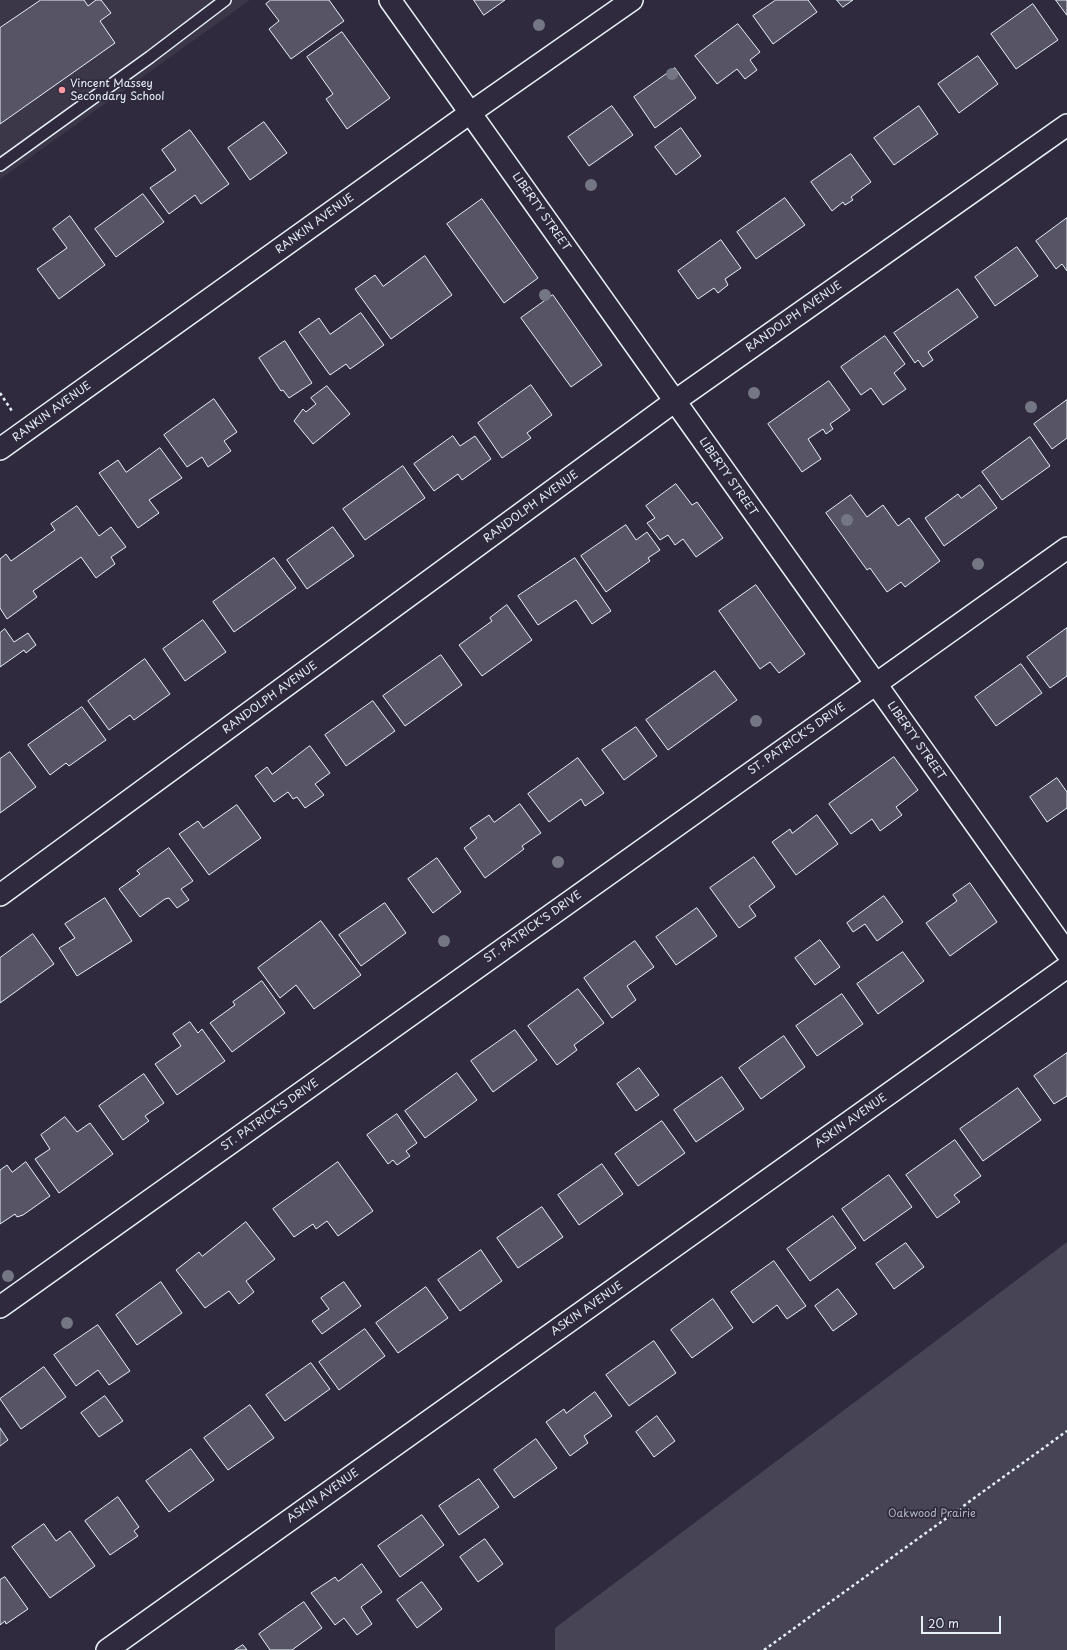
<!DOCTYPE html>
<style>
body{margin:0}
#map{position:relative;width:1067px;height:1650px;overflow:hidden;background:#2f2a3d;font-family:"Playpen Sans",sans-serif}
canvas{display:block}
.scale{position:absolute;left:921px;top:1616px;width:80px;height:18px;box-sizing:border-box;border:2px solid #e8f1f8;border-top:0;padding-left:5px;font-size:12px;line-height:14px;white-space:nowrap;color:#e8f1f8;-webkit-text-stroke:3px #2f2a3d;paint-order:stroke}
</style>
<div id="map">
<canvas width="1067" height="1650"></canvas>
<div class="scale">20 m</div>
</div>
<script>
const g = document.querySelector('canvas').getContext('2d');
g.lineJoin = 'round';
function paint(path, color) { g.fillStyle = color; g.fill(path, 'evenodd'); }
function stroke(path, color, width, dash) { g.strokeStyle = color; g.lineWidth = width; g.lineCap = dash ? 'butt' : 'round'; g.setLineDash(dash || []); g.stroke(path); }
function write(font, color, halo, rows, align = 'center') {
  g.font = font + ' "Playpen Sans",sans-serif'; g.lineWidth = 3.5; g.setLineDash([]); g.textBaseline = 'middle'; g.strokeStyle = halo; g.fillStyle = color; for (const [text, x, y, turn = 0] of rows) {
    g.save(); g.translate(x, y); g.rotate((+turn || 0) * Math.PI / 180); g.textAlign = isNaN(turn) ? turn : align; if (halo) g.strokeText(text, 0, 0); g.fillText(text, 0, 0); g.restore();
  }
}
const built = new Path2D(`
 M 0,0 L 250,0 L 0,179 Z`);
const green = new Path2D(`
 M 1067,1242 L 1067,1650 L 555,1650 L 555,1628 Z`);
const building = new Path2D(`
 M 41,0 L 84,0 L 88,6 L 96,0 L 101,0 L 111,13 L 100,21 L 115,43 L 0,124 L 0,28 Z
 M 271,0 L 329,0 L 344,21 L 291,59 L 269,29 L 279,21 L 266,4 Z
 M 474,0 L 505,0 L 484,15 Z
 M 776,0 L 808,0 L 817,12 L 773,44 L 753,16 Z
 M 837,0 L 853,0 L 843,7 Z
 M 1056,0 L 1067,0 L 1067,15 Z
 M 1033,4 L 1058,40 L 1016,69 L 991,34 Z
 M 738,24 L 760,52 L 750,60 L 757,70 L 745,79 L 737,69 L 717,84 L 695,56 Z
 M 342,32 L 390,98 L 347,129 L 326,99 L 333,94 L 307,57 Z
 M 978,56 L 998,84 L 959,113 L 938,84 Z
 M 675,68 L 696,98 L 655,128 L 634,97 Z
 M 612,106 L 633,135 L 589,166 L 568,137 Z
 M 919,106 L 938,134 L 894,165 L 874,138 Z
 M 264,122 L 287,153 L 250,180 L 228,148 Z
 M 681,128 L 701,156 L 676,175 L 655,147 Z
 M 190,130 L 229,184 L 201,204 L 195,195 L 169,214 L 150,188 L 176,170 L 162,150 Z
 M 851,154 L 871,182 L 851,197 L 853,200 L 845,205 L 843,202 L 832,211 L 811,182 Z
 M 143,194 L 164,222 L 116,257 L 95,229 Z
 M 785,198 L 805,225 L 756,259 L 737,232 Z
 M 482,199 L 538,278 L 504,303 L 447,224 Z
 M 70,216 L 105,265 L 59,299 L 37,269 L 67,248 L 53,229 Z
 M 1067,218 L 1067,271 L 1062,264 L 1056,269 L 1036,241 Z
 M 721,240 L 741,268 L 725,279 L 728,285 L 718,293 L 714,288 L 698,299 L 678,271 Z
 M 1017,247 L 1038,276 L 995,306 L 975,277 Z
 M 425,256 L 452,295 L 391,339 L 355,289 L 375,275 L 383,286 Z
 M 958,289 L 978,317 L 928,352 L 933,360 L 923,367 L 918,360 L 915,363 L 894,333 Z
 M 553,295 L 602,365 L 571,387 L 521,318 Z
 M 361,313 L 384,345 L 350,369 L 346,364 L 330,375 L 299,332 L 319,318 L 330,334 Z
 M 885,336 L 905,364 L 894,373 L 906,389 L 883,405 L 871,388 L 861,395 L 841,367 Z
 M 285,341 L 312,383 L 289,398 L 283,390 L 281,391 L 259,358 Z
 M 829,381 L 850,410 L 830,424 L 833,429 L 826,434 L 823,429 L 808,439 L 821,459 L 802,472 L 768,424 Z
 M 531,385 L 552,415 L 527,433 L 531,438 L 502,458 L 478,423 Z
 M 327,386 L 350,414 L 313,444 L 294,421 L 303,409 L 306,412 L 316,404 L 311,398 Z
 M 214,399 L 237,432 L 224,441 L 231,451 L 208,467 L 202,457 L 187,467 L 164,435 Z
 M 1067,400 L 1067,438 L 1052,449 L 1034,424 Z
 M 453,436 L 460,446 L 475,436 L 491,459 L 462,480 L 458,474 L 434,491 L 414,464 Z
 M 1030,437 L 1050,466 L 1002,500 L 982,472 Z
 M 160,448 L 182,478 L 149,500 L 159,513 L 138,528 L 99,473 L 118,460 L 126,472 Z
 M 403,466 L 425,498 L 365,540 L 343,509 Z
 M 676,484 L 692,505 L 697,502 L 723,538 L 696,557 L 683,539 L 675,545 L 668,535 L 660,540 L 647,523 L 655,518 L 646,506 Z
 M 980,485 L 997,508 L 944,546 L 925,518 L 958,494 L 961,498 Z
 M 851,495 L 867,517 L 883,505 L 898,526 L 909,518 L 940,561 L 905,587 L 901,582 L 887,592 L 870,568 L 867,570 L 826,513 Z
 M 77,506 L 99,536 L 111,527 L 126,547 L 111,557 L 115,564 L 96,578 L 81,557 L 33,591 L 37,597 L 7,619 L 0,608 L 0,559 L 6,554 L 11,561 L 55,530 L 51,524 Z
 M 626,525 L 636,540 L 647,532 L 660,550 L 648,558 L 650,561 L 606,592 L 581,556 Z
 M 333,527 L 354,556 L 307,589 L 287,560 Z
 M 274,558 L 296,588 L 234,632 L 213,602 Z
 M 575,558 L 611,611 L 592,624 L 576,600 L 538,625 L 518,596 Z
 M 756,585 L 805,654 L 779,673 L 770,662 L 760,669 L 719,611 Z
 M 507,605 L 532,640 L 482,676 L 459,645 L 492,621 L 490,618 Z
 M 203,620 L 226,652 L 185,681 L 163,649 Z
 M 1067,628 L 1067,676 L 1050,688 L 1027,657 Z
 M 5,629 L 14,642 L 28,633 L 36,645 L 26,653 L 24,650 L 0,667 L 0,633 Z
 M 441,655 L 462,685 L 405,726 L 383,696 Z
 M 145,659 L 170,694 L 134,720 L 130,715 L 109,730 L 88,701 Z
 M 1021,664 L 1042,693 L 996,726 L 975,697 Z
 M 715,671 L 737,700 L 668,750 L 646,720 Z
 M 373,701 L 395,731 L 346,766 L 325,735 Z
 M 82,707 L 106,740 L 69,766 L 66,763 L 50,775 L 28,745 Z
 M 636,727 L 657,756 L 624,780 L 602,750 Z
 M 310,746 L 330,773 L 315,784 L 324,795 L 305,808 L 297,797 L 293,799 L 288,792 L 274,802 L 255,776 L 267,767 L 272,774 Z
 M 10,752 L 36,787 L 0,813 L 0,759 Z
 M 894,757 L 918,790 L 896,807 L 902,815 L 880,831 L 872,819 L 851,834 L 829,804 Z
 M 578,758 L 604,793 L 585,806 L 581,799 L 549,822 L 528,794 Z
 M 1057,778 L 1067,792 L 1067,808 L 1047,822 L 1030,797 Z
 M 520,804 L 541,833 L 522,846 L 524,849 L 485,878 L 464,848 L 477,838 L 470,828 L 489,815 L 494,822 Z
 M 237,805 L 261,838 L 209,875 L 179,834 L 198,821 L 203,828 Z
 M 817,815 L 838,844 L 796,875 L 772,842 L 790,829 L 792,833 Z
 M 169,848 L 193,881 L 181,889 L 189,900 L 177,908 L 169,898 L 165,899 L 140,917 L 119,889 L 140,874 L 137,871 Z
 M 754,857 L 775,887 L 749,906 L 756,916 L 739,928 L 710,888 Z
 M 437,858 L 461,892 L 433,913 L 408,879 Z
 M 970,883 L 997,922 L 950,956 L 926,923 L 957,901 L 953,895 Z
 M 884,896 L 903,922 L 877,941 L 865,924 L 853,932 L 847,923 Z
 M 105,898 L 132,941 L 77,976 L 59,948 L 75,938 L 65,924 Z
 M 385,903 L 406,933 L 361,966 L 339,935 Z
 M 697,908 L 717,936 L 676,965 L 656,937 Z
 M 321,921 L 361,975 L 314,1009 L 296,985 L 280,998 L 258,968 Z
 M 33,934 L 54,964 L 0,1003 L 0,958 Z
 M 820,940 L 840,967 L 815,985 L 795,958 Z
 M 635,941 L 654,967 L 627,986 L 636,1000 L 612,1018 L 584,978 Z
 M 903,952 L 924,981 L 878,1014 L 857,984 Z
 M 262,981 L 285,1013 L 232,1052 L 210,1023 L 235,1005 L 233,1002 Z
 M 578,989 L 604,1023 L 574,1045 L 577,1050 L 557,1065 L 528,1026 Z
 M 842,994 L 863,1024 L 817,1056 L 796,1026 Z
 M 190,1022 L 198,1033 L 202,1029 L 225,1061 L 177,1095 L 155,1064 L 181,1046 L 173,1034 Z
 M 515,1030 L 537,1060 L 493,1092 L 471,1061 Z
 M 784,1036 L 805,1067 L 761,1099 L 739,1068 Z
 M 1067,1053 L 1067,1096 L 1054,1104 L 1034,1076 Z
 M 639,1068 L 659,1095 L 636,1111 L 617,1084 Z
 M 457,1073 L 477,1100 L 425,1138 L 405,1111 Z
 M 144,1074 L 164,1103 L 145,1116 L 149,1121 L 123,1140 L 99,1106 Z
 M 722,1077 L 744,1109 L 696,1142 L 674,1110 Z
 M 1018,1088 L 1041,1120 L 983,1161 L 960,1129 Z
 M 397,1114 L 417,1143 L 406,1151 L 410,1156 L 397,1165 L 393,1160 L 388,1164 L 367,1135 Z
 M 65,1117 L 77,1132 L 90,1123 L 113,1154 L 59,1193 L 35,1159 L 50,1149 L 41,1135 Z
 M 662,1121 L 685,1153 L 638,1186 L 615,1154 Z
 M 955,1140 L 981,1176 L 954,1195 L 960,1202 L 937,1218 L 906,1175 Z
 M 26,1162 L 50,1196 L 23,1215 L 17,1217 L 15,1214 L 0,1224 L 0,1170 L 7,1165 L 12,1172 Z
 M 338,1162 L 373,1211 L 338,1236 L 327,1221 L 316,1229 L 313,1224 L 294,1237 L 273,1209 Z
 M 602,1164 L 623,1194 L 579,1225 L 558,1195 Z
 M 889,1175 L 912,1207 L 864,1241 L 842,1209 Z
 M 542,1207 L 563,1237 L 518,1268 L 497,1238 Z
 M 833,1216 L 856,1248 L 810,1281 L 787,1249 Z
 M 246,1222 L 275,1259 L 246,1281 L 254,1292 L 239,1304 L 229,1291 L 205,1308 L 176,1270 L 199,1252 L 202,1256 Z
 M 906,1243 L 924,1267 L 894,1289 L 876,1264 Z
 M 481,1250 L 502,1281 L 460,1311 L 438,1280 Z
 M 774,1261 L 806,1306 L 787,1319 L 777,1305 L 753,1323 L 731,1292 Z
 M 161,1282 L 182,1313 L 137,1345 L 116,1315 Z
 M 344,1282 L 361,1306 L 322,1334 L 312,1321 L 329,1309 L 321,1298 Z
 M 426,1287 L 448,1318 L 398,1353 L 376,1323 Z
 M 838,1289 L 857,1314 L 833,1331 L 815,1306 Z
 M 713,1299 L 733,1328 L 692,1358 L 671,1330 Z
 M 98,1325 L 130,1371 L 109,1385 L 98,1370 L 76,1386 L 54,1355 Z
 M 365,1329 L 385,1356 L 339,1390 L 319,1362 Z
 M 654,1341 L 676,1373 L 629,1406 L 606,1375 Z
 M 311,1363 L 330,1389 L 285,1421 L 266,1395 Z
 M 44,1367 L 66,1397 L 21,1429 L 0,1399 Z
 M 595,1392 L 612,1416 L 584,1436 L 588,1443 L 570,1456 L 546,1422 L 564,1409 L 566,1413 Z
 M 105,1396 L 123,1421 L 99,1437 L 81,1413 Z
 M 250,1405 L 274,1438 L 228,1470 L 204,1438 Z
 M 657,1416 L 675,1441 L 654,1457 L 636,1432 Z
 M 0,1428 L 8,1440 L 0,1446 Z
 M 536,1439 L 557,1468 L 514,1498 L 494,1470 Z
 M 191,1449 L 214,1480 L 169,1512 L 146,1481 Z
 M 479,1479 L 499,1507 L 459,1535 L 439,1506 Z
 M 118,1497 L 139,1527 L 134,1531 L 138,1536 L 110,1555 L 85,1521 Z
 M 422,1515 L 444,1545 L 400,1577 L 378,1546 Z
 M 44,1524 L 56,1541 L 70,1531 L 95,1566 L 50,1598 L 12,1547 Z
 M 485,1539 L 503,1564 L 478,1582 L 460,1557 Z
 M 362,1564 L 382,1592 L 361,1607 L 372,1624 L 357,1635 L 344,1618 L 335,1625 L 311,1593 L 335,1577 L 338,1581 Z
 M 5,1577 L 28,1609 L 6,1624 L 5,1621 L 0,1625 L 0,1580 Z
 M 422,1582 L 442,1609 L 417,1628 L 397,1600 Z
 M 304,1602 L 322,1628 L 292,1650 L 270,1650 L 259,1634 Z
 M 243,1645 L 247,1650 L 235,1650 Z`);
const path = new Path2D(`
 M 0,393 L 12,411
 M 764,1650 L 1067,1431`);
const lane = new Path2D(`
 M 0,165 L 150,57 L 225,0`);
const street = new Path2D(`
 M 390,0 L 1067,953
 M 0,449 L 470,113 L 632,0
 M 0,895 L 675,401 L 1067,125
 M 0,1307 L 1067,548
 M 107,1650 L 1067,967`);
const trees = [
 [539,25],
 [672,74],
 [591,185],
 [545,295],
 [754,393],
 [1031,407],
 [847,520],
 [978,564],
 [756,721],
 [558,862],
 [444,941],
 [8,1276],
 [67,1323]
];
const markers = [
 [62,90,4,"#ff9aa2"]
];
const poiNames = [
 ["Vincent Massey",70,84],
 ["Secondary School",70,97]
];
const streetNames = [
 ["LIBERTY STREET",541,212,55],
 ["RANKIN AVENUE",315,224,-36],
 ["RANDOLPH AVENUE",794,317,-35],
 ["RANKIN AVENUE",52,412,-36],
 ["LIBERTY STREET",728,477,55],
 ["RANDOLPH AVENUE",531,507,-36],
 ["RANDOLPH AVENUE",270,698,-36],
 ["ST. PATRICK'S DRIVE",797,739,-35],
 ["LIBERTY STREET",916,741,55],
 ["ST. PATRICK'S DRIVE",533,927,-35],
 ["ST. PATRICK'S DRIVE",270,1115,-35],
 ["ASKIN AVENUE",851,1121,-35],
 ["ASKIN AVENUE",587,1309,-35],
 ["ASKIN AVENUE",323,1496,-35]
];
const parkNames = [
 ["Oakwood Prairie",932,1514]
];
paint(built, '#3b3749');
paint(green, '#464455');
paint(building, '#575565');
stroke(building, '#e8f1f8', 1);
stroke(lane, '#e8f1f8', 14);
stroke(street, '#e8f1f8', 24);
stroke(path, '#e8f1f8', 2.5, [3, 3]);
stroke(lane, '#2f2a3d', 11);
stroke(street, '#2f2a3d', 21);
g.fillStyle = '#757684';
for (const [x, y] of trees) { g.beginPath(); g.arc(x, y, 6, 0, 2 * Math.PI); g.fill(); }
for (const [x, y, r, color] of markers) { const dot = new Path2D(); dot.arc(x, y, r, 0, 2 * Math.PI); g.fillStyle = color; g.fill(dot); stroke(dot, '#2f2a3d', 1.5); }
write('11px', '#e8f1f8', '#2f2a3d', poiNames, 'left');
write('11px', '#e8f1f8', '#2f2a3d', streetNames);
write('11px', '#afb4bf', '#2f2a3d', parkNames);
</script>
